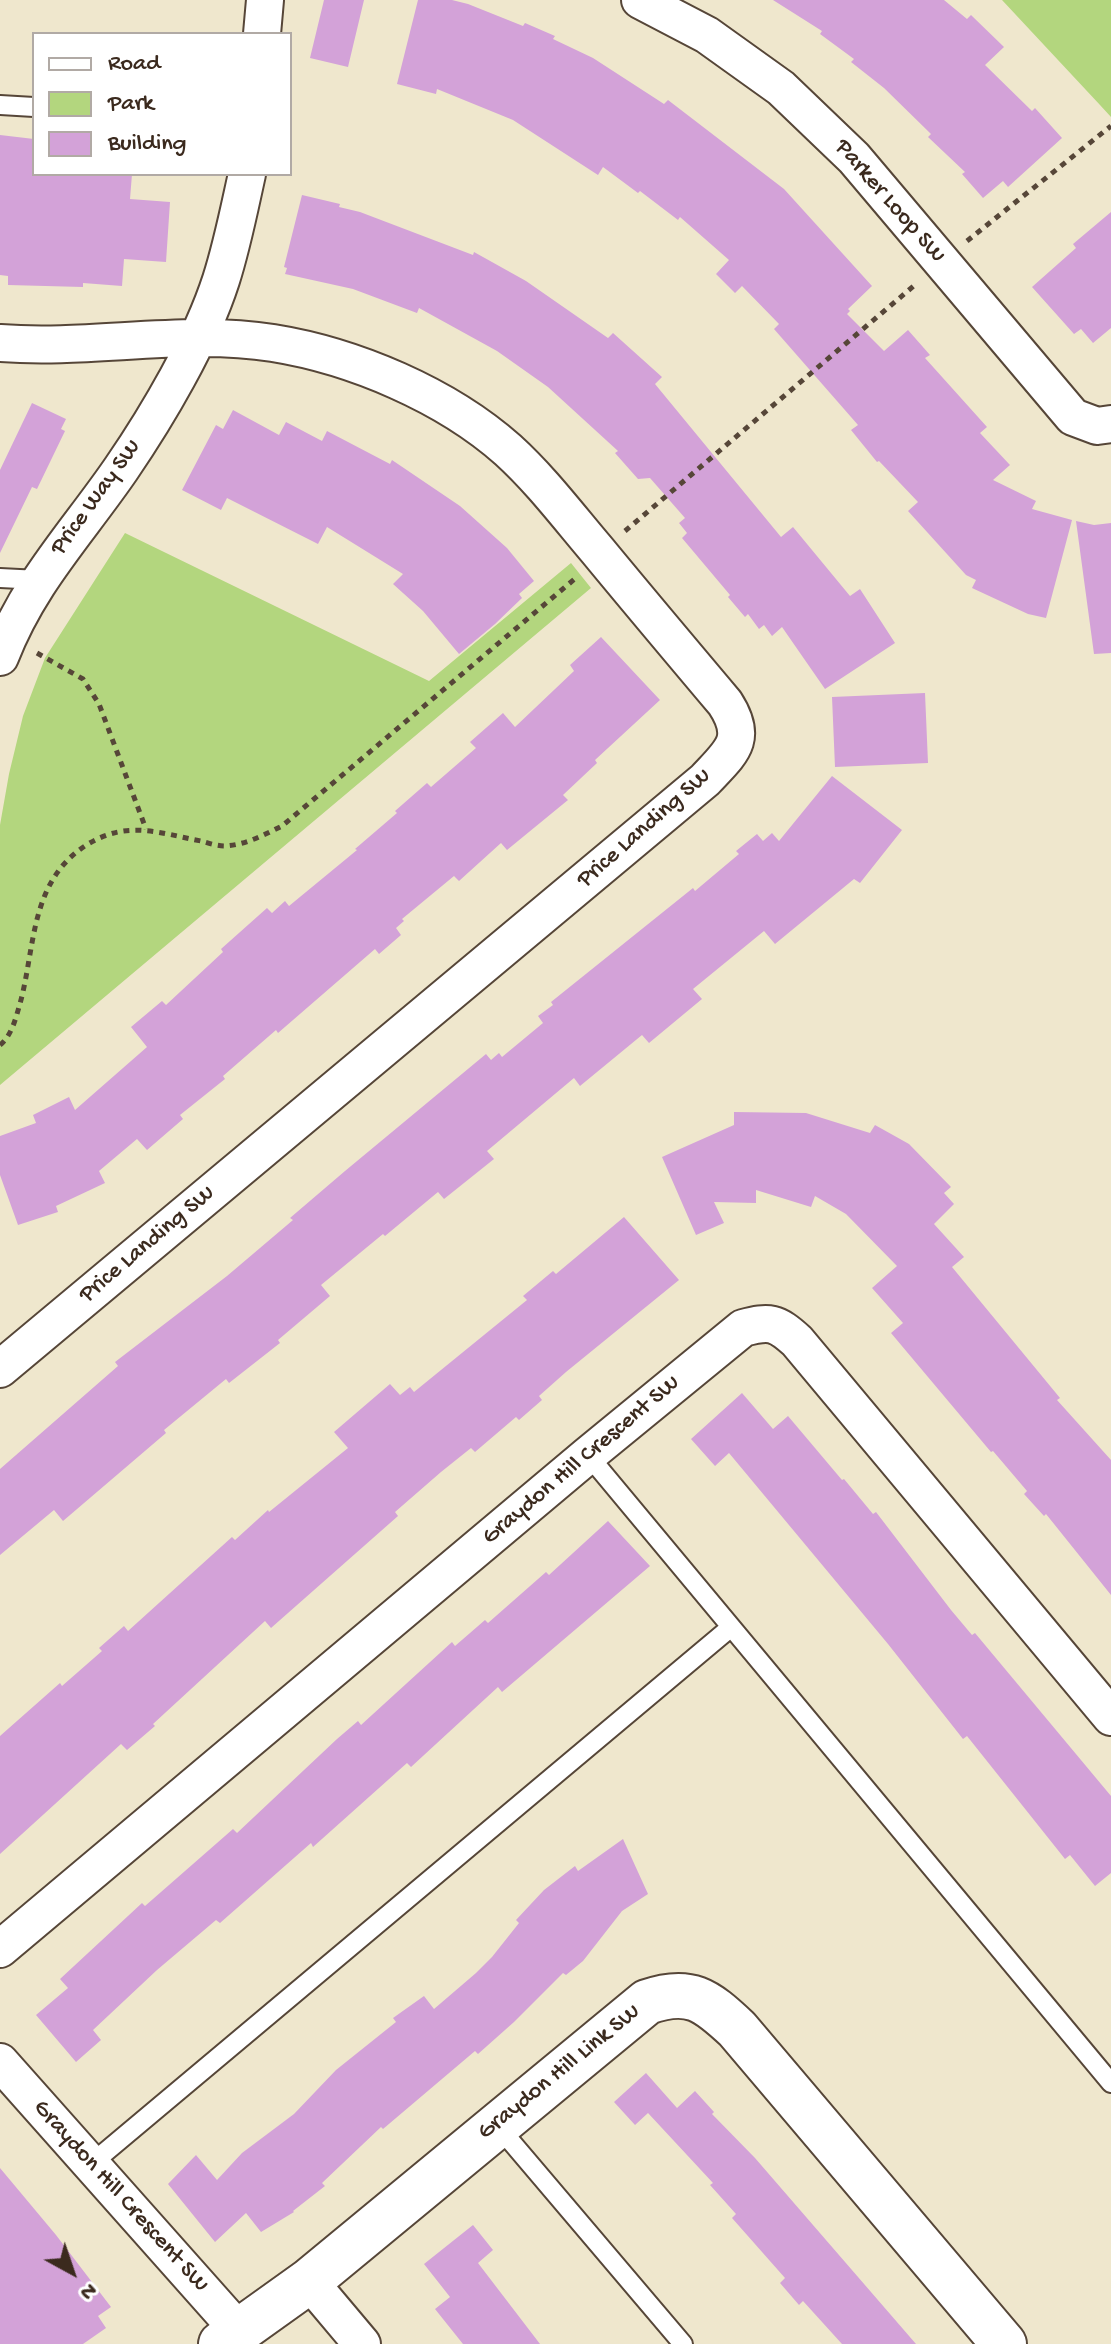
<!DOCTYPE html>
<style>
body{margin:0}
#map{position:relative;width:1111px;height:2344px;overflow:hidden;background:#efe7cd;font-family:"Gochi Hand",sans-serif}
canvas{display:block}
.legend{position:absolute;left:32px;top:32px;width:260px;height:144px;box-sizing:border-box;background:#fff;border:2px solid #b1aaa5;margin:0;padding:10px 14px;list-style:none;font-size:24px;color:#3b2a1e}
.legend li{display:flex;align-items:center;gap:16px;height:40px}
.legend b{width:40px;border:2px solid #b1aaa5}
.north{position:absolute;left:32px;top:2232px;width:80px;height:80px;-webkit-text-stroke:6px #fff;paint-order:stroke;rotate:140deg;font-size:22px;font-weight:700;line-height:32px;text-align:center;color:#3b2a1e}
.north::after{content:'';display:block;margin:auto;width:28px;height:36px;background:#3b2a1e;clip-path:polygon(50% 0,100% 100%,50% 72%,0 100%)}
</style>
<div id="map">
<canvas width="1111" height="2344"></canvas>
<ul class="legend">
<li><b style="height:10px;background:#fff"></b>Road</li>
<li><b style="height:22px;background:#b3d67e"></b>Park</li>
<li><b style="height:22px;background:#d3a2d8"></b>Building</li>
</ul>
<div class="north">N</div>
</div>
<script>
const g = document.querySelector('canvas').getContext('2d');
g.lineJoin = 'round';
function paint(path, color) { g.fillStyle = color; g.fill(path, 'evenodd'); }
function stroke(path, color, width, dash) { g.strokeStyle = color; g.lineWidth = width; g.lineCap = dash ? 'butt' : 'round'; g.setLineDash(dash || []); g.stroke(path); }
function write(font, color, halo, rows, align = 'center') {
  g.font = font + ' "Gochi Hand",sans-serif'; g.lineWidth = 6; g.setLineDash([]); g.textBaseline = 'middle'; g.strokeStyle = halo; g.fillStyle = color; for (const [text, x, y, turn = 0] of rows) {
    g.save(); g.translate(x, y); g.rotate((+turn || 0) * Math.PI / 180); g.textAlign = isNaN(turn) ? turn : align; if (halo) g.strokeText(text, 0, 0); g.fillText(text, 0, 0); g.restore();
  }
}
const green = new Path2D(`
 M 1002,0 L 1111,0 L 1111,117 L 1100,105 Z
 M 125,533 L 429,681 L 571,563 L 591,588 L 0,1085 L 0,825 L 9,774 L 23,716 L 45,658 Z`);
const building = new Path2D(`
 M 324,0 L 364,0 L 348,67 L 310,58 Z
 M 418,0 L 452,0 L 468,4 L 523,26 L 525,23 L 555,36 L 553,39 L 593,58 L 664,104 L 668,100 L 784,189 L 872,286 L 848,309 L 850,311 L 847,314 L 884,351 L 908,330 L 930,355 L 925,358 L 987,427 L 980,433 L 1010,465 L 993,480 L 1036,501 L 1032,509 L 1072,520 L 1046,618 L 1028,614 L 972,588 L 976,580 L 966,575 L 908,511 L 918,502 L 879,461 L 877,462 L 851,430 L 858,425 L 774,329 L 779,324 L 742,286 L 735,293 L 716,274 L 729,260 L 680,217 L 678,220 L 640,191 L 638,193 L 603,167 L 598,175 L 513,120 L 437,89 L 436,94 L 397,84 Z
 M 773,0 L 944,0 L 967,19 L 971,15 L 1004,47 L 985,65 L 1032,111 L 1035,108 L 1062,138 L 1008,187 L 1003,181 L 983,198 L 962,174 L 965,172 L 928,137 L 931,134 L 884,88 L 851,62 L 854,59 L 820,34 L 822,31 Z
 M 0,135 L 34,139 L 34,174 L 132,174 L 130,199 L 170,202 L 166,262 L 124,259 L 122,286 L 83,283 L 83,287 L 8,285 L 8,276 L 0,275 Z
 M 302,195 L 340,204 L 339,207 L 360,212 L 473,255 L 474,252 L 526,281 L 608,338 L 613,333 L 662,377 L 655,384 L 781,537 L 793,527 L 850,596 L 860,589 L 895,643 L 825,689 L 782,627 L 772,636 L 764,625 L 759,629 L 748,614 L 745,617 L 728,597 L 730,595 L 682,538 L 687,533 L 679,523 L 685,518 L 650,478 L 638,479 L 615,453 L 618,451 L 548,387 L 497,351 L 419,308 L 417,313 L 353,289 L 285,274 L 287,268 L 284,267 Z
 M 1111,212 L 1111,328 L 1093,343 L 1081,329 L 1074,334 L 1032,287 L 1076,248 L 1073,244 Z
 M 32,403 L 66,419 L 61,429 L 65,431 L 37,489 L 32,487 L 0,553 L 0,470 Z
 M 233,410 L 279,435 L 286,422 L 322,441 L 327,431 L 390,464 L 392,460 L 460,506 L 507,548 L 534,581 L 519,594 L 522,598 L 495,624 L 459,654 L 423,611 L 393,584 L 403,574 L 327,527 L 318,544 L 227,498 L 221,510 L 182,490 L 216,425 L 223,429 Z
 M 1076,521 L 1094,525 L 1111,523 L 1111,653 L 1094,654 Z
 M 601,637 L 660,700 L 595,760 L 597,763 L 563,795 L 568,800 L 507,850 L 501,843 L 459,881 L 454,876 L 402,919 L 404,921 L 396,928 L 401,935 L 379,954 L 375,949 L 278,1033 L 276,1030 L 223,1076 L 225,1079 L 180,1115 L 183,1119 L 147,1150 L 137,1139 L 99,1171 L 105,1183 L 56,1206 L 58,1212 L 18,1225 L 0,1175 L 0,1136 L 36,1123 L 33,1115 L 69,1097 L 75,1110 L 147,1047 L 131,1027 L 162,1001 L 166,1005 L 223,952 L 221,949 L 267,908 L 272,913 L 285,901 L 289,906 L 357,850 L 355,849 L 397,813 L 395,811 L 427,783 L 431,787 L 476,748 L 470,742 L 503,713 L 515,727 L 574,671 L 570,665 Z
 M 925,693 L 928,763 L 835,767 L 832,697 Z
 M 832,776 L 902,830 L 860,883 L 854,879 L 775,944 L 764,931 L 693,989 L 702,999 L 649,1043 L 642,1035 L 580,1086 L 574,1078 L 487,1151 L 494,1159 L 444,1199 L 438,1192 L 385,1236 L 383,1234 L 321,1285 L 330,1296 L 278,1340 L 280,1343 L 229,1383 L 226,1379 L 164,1430 L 166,1433 L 63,1521 L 54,1510 L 0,1555 L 0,1469 L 118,1366 L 115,1362 L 227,1276 L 293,1220 L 290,1218 L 345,1171 L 486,1054 L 491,1060 L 499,1053 L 502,1057 L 543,1023 L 538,1016 L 553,1005 L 551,1002 L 693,888 L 695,891 L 739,854 L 736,851 L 757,834 L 763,841 L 772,833 L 779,841 Z
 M 734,1112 L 806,1113 L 870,1133 L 875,1125 L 909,1144 L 951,1187 L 944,1193 L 954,1204 L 934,1224 L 964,1257 L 952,1267 L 1060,1398 L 1057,1400 L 1111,1460 L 1111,1595 L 1046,1514 L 1044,1516 L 1024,1494 L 1027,1491 L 993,1451 L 991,1452 L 891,1333 L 903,1323 L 872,1288 L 897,1266 L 846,1214 L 815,1196 L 811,1207 L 756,1190 L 756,1203 L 714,1202 L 724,1223 L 696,1235 L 662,1157 L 734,1125 Z
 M 624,1217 L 679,1280 L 566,1372 L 539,1396 L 542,1400 L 519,1420 L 516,1417 L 475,1452 L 471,1448 L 441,1472 L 395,1512 L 398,1516 L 271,1628 L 265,1621 L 153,1724 L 155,1726 L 127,1750 L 121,1744 L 0,1854 L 0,1736 L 60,1683 L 62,1686 L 102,1651 L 99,1648 L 124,1626 L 128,1631 L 232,1537 L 235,1540 L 268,1510 L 269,1512 L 348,1448 L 334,1432 L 390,1384 L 400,1395 L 410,1387 L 414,1392 L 527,1300 L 523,1296 L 553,1271 L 556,1274 Z
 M 742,1393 L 773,1429 L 788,1416 L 842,1480 L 844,1479 L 873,1514 L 876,1512 L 951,1610 L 972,1635 L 975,1633 L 1111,1796 L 1111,1873 L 1095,1886 L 1070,1855 L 1065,1859 L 967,1736 L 963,1739 L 888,1644 L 729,1453 L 715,1466 L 691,1439 Z
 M 608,1521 L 650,1566 L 502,1692 L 498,1687 L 411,1767 L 407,1763 L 313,1847 L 311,1843 L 220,1923 L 216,1920 L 157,1970 L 93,2030 L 101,2040 L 76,2062 L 36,2015 L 68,1988 L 60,1979 L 142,1903 L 145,1906 L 233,1829 L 237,1833 L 337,1739 L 358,1721 L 361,1725 L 452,1642 L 455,1646 L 485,1620 L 488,1623 L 546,1572 L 549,1575 Z
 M 623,1839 L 648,1894 L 622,1911 L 583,1961 L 566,1975 L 563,1973 L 514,2022 L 478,2054 L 475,2051 L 383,2129 L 381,2127 L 322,2183 L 325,2186 L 293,2211 L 294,2212 L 261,2232 L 246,2213 L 215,2242 L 168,2184 L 196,2155 L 217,2180 L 242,2153 L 294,2114 L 336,2070 L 396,2022 L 393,2018 L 424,1996 L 434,2009 L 476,1973 L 492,1957 L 519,1923 L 516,1920 L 544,1890 L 575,1866 L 578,1871 Z
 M 646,2073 L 677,2108 L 695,2091 L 714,2112 L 712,2114 L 755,2158 L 916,2344 L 842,2344 L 803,2301 L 799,2305 L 780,2283 L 785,2278 L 732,2218 L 736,2214 L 710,2185 L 713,2183 L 648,2113 L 635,2125 L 614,2102 Z
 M 0,2168 L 56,2235 L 111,2307 L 98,2316 L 106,2328 L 83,2344 L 0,2344 Z
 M 473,2225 L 493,2250 L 478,2263 L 540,2344 L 463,2344 L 435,2309 L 450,2297 L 424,2264 Z`);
const path = new Path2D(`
 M 967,241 L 1111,126
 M 625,531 L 916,284
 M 37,653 L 83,679 L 99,704 L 146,829
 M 0,1045 C 11,1036 15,1021 19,1007 C 36,950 28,881 88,844 C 128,820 159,833 201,841 C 208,843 217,846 225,846 C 245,845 264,835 282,826 L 577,577`);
const service = new Path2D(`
 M 0,105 L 34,107
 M 0,578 L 39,580
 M 588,1455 L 1111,2083
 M 497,2125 L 683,2344
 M 91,2164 L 730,1628`);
const minor = new Path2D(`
 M 640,0 L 707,35 L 781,88 L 854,158 L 1073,417 L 1097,426 L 1111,424
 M 262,34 L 265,0
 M 0,343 C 91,350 183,329 273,343 C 354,356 446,395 508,450 C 541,480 568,516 597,550 C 639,601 682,652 725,703 C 749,740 731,752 705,780 L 0,1369
 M 0,657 C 29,582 77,533 121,469 C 158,415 201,342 221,280 C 232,246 239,210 247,174
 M 0,1949 L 588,1455 L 743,1328 C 770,1321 776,1322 797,1341 L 1111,1717
 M 0,2062 L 240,2332
 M 309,2281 L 362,2344`);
const tertiary = new Path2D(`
 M 221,2344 L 309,2281 L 647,2002 C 690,1987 706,2000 737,2029 L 1004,2344`);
const streetNames = [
 ["Parker Loop SW",889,202,49],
 ["Price Way SW",97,498,-54],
 ["Price Landing SW",645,829,-41],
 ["Price Landing SW",148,1245,-40],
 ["Graydon Hill Crescent SW",582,1461,-40],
 ["Graydon Hill Link SW",560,2073,-39],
 ["Graydon Hill Crescent SW",120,2197,48]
];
paint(green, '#b3d67e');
paint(building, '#d3a2d8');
stroke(service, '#564638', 22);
stroke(minor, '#564638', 40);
stroke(tertiary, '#564638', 48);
stroke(path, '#564638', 5, [6, 6]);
stroke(service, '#fff', 18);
stroke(minor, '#fff', 36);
stroke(tertiary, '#fff', 44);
write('24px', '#3b2a1e', '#fff', streetNames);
</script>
